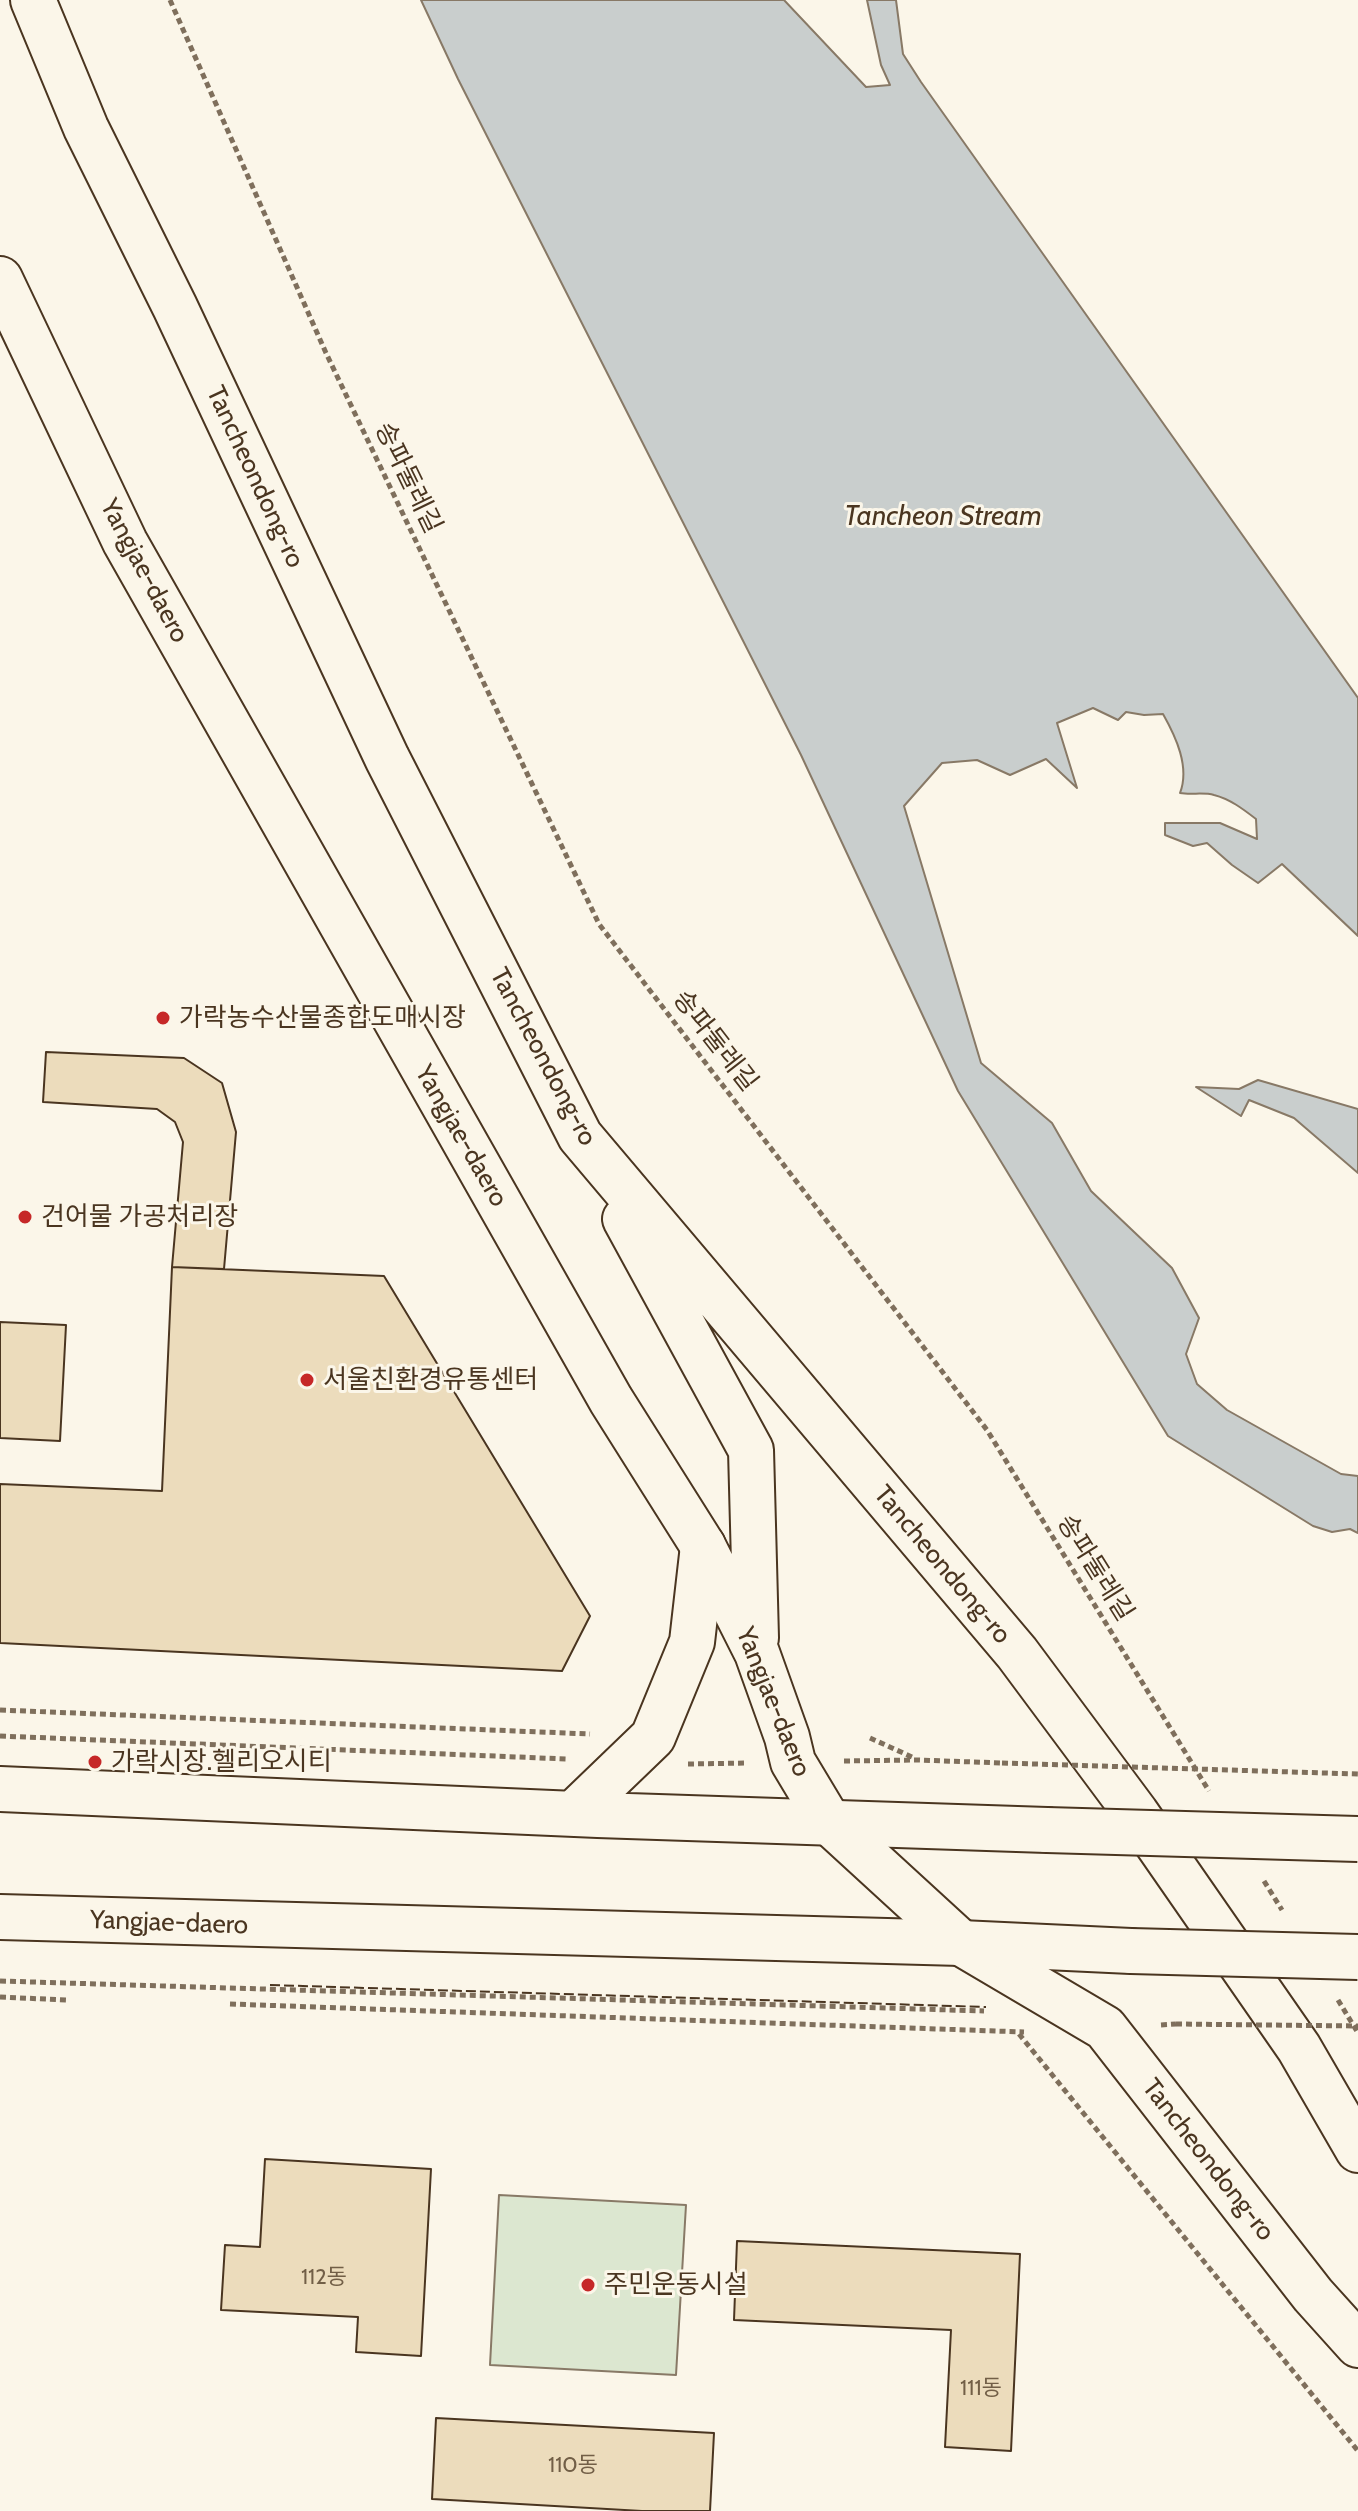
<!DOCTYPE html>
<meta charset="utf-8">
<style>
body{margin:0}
canvas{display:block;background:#fbf6e9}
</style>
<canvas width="1358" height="2511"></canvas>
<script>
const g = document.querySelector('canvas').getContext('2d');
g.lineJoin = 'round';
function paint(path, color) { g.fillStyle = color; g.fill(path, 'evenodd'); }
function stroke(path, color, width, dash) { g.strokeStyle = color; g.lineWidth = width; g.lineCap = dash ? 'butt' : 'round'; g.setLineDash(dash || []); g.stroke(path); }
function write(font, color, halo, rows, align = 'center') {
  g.font = font + ' Cabin,"Noto Sans KR",sans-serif'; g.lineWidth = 6; g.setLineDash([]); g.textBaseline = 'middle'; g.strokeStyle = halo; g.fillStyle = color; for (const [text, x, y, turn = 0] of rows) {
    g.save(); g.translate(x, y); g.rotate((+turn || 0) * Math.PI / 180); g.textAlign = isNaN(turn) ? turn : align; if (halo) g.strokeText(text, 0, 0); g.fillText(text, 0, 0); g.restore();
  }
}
const green = new Path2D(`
 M 499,2195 L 686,2205 L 676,2375 L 490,2365 Z`);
const water = new Path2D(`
 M 421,0 L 784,0 L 866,87 L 890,85 L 881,65 L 867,0 L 896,0 L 903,54 L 921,82 L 1358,698 L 1358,936 L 1282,864 L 1258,883 L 1232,865 L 1207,843 L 1193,846 L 1165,835 L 1165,823 L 1220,823 L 1257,839 L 1256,819 C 1243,809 1230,799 1214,795 C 1204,792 1191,795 1180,793 C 1190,767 1176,737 1163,714 L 1144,715 L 1126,712 L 1118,720 L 1093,708 L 1057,723 L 1077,788 L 1046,759 L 1010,775 L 977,760 L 942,763 L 904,806 L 981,1063 L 1052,1123 L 1091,1191 L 1172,1268 L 1199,1318 L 1186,1354 L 1197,1384 L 1227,1410 L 1341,1474 L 1358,1476 L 1358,1533 L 1350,1529 L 1332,1532 L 1313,1526 L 1168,1436 L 958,1091 L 801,755 L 458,79 Z
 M 1258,1080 L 1358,1109 L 1358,1173 L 1294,1118 L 1249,1100 L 1241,1116 L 1196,1087 L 1239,1089 Z`);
const building = new Path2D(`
 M 46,1052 L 184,1058 L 222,1083 L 236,1132 L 224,1269 L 172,1267 L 183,1142 L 175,1122 L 157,1109 L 43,1102 Z
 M 172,1267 L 384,1276 L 590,1616 L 562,1671 L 0,1643 L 0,1484 L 162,1491 Z
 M 0,1322 L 66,1325 L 60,1441 L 0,1438 Z
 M 265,2159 L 431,2169 L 421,2356 L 356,2352 L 358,2317 L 221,2310 L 225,2245 L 260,2247 Z
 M 737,2241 L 1020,2254 L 1011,2451 L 945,2447 L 951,2330 L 734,2320 Z
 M 436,2418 L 714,2433 L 710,2511 L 642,2511 L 432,2499 Z`);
const path = new Path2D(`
 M 170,0 L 326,353 L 599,924 L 987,1430 L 1209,1791
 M 0,1710 L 590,1734
 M 0,1736 L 567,1759
 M 870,1738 L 912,1757
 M 844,1761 L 917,1760 L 1002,1763
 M 688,1764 L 746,1763
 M 1264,1881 L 1282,1910
 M 0,1981 L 984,2011
 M 0,1997 L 66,2000
 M 1338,2000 L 1358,2033
 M 230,2004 L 1024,2032
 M 1161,2025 L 1176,2024
 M 1019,2034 L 1358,2451`);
const minor = new Path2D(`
 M 33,0 L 86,128 L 175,307 L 387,758 L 580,1136 L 1017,1653 L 1136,1813 L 1299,2048 L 1358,2150
 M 0,279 L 125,542 L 611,1400 L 703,1546 L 757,1653 L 787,1737 L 793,1762 L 829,1822 L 961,1943 L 1105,2028 L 1313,2295 L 1358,2345
 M 625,1219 L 751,1450 L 756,1638`);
const major = new Path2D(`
 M 0,1789 L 598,1815 L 1047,1830
 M 573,1814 L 653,1737 L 692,1642 L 703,1546
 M 0,1917 L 961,1943 L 1131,1951`);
const pathBridge = new Path2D(`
 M 1002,1763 L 1358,1774
 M 1176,2024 L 1358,2026`);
const majorBridge = new Path2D(`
 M 1047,1830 L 1358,1839
 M 1131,1951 L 1358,1957`);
const fence = new Path2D(`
 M 270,1985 L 986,2007`);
const markers = [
 [163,1018,8,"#c62828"],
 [25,1217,8,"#c62828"],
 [307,1380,8,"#c62828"],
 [95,1762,8,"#c62828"],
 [588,2285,8,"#c62828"]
];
const numberNames = [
 ["112동",324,2278],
 ["111동",981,2389],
 ["110동",573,2466]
];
const streetNames = [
 ["Tancheondong-ro",255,477,65],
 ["송파둘레길",408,478,64],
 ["Yangjae-daero",144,571,62],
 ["송파둘레길",715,1041,52],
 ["Tancheondong-ro",543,1057,62],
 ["Yangjae-daero",461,1136,60],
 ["Tancheondong-ro",942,1565,50],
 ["송파둘레길",1095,1568,58],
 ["Yangjae-daero",773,1702,68],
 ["Yangjae-daero",169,1923,2],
 ["Tancheondong-ro",1208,2160,52]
];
const poiNames = [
 ["가락농수산물종합도매시장",179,1018],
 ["건어물 가공처리장",41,1217],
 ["서울친환경유통센터",323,1380],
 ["가락시장.헬리오시티",111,1762],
 ["주민운동시설",604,2285]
];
const waterNames = [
 ["Tancheon Stream",943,517]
];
paint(green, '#dce7d0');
stroke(green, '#887966', 2);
paint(water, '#c9cecd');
stroke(water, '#887966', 2);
paint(building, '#ecdcbc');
stroke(building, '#4a3520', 2);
stroke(minor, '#4a3520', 48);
stroke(major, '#4a3520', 48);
stroke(path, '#7f6f5c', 5, [6, 4]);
stroke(minor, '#fbf6e9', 44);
stroke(major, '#fbf6e9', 44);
stroke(majorBridge, '#4a3520', 48, []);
stroke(pathBridge, '#7f6f5c', 5, [6, 4]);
stroke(majorBridge, '#fbf6e9', 44);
stroke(fence, '#4a3520', 2, [10, 4]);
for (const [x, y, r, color] of markers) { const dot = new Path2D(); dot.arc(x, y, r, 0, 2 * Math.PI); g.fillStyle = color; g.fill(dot); stroke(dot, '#fbf6e9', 3); }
write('22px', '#725f47', null, numberNames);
write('26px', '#4a3520', '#fbf6e9', streetNames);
write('26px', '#4a3520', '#fbf6e9', poiNames, 'left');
write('italic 28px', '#4a3520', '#fbf6e9', waterNames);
</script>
